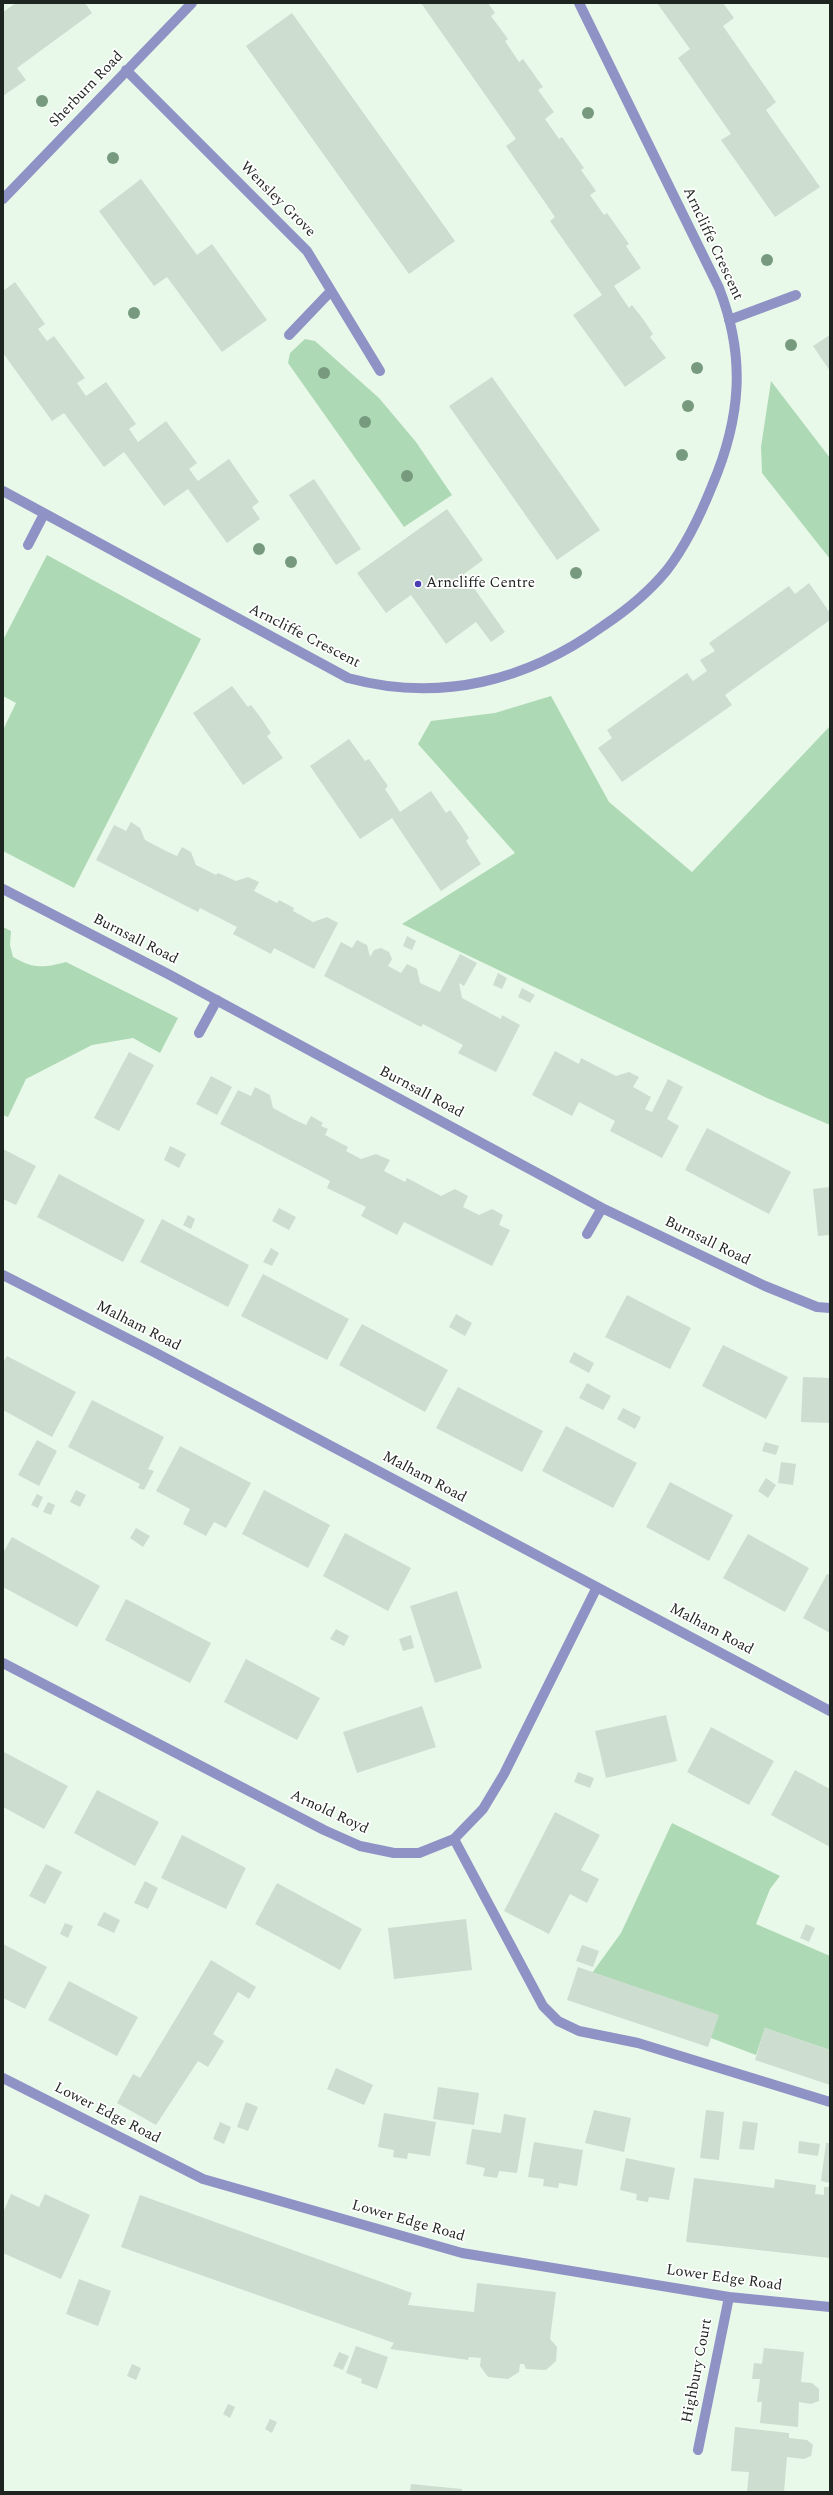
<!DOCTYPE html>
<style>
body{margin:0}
#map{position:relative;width:833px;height:2495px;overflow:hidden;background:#e8f9ea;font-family:Spectral,serif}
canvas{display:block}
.frame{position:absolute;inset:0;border:4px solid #1e241f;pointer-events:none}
</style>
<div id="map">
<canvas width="833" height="2495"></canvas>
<div class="frame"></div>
</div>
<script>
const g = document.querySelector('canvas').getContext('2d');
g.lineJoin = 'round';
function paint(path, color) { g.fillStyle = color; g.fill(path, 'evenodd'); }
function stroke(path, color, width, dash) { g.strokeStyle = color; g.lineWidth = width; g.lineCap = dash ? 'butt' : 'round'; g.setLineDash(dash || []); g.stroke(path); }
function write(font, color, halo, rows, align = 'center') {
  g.font = font + ' Spectral,serif'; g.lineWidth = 3.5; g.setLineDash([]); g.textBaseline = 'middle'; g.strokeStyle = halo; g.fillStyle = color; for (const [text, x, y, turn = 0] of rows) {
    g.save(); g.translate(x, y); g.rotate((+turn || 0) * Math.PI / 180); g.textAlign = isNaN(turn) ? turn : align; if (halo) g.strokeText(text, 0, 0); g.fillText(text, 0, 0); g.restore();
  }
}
const green = new Path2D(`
 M 305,339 L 315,341 L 379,398 L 416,442 L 452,495 L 404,527 L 288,363 L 290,353 Z
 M 771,381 L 830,458 L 830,559 L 762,473 L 761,447 Z
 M 47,555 L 201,639 L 74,888 L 3,851 L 3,730 L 16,703 L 3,696 L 3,640 Z
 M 551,696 L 609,802 L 692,872 L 830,726 L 830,1125 L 767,1098 L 402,924 L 515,853 L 418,744 L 431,721 L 495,713 Z
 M 3,927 L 11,931 L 10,945 L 13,957 C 34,969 43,968 66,962 L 178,1018 L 160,1053 L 133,1038 L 92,1045 L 26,1079 L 8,1117 L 3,1115 Z
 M 672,1823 L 780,1876 L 770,1889 L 756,1924 L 830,1956 L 830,2050 L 765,2028 L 756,2055 L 711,2038 L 592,1973 L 621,1933 Z`);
const building = new Path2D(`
 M 16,3 L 85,3 L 92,13 L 17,68 L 26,80 L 3,96 L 3,12 Z
 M 421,3 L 488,3 L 495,13 L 491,16 L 508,39 L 505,41 L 519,62 L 523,59 L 543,87 L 538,90 L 554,112 L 545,119 L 559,139 L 562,137 L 584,168 L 581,170 L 596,191 L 590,195 L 604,215 L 607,213 L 629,244 L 626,246 L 641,268 L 614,286 L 629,308 L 632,305 L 643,319 L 653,334 L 650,337 L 666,358 L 625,387 L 573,315 L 602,295 L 550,221 L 555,217 L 506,146 L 516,139 Z
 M 657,3 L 723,3 L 734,18 L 723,26 L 776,102 L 766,110 L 820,187 L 775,217 L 721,140 L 731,134 L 678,58 L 690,49 Z
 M 292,13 L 455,241 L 409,274 L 246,46 Z
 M 141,179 L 197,255 L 212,244 L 267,320 L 222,352 L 167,277 L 154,286 L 99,211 Z
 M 15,282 L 45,324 L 38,329 L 47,341 L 54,336 L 85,378 L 77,383 L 86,396 L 106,382 L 136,424 L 129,429 L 138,442 L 166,421 L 197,463 L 189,469 L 198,481 L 229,459 L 259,502 L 252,507 L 260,519 L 227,543 L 188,489 L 164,506 L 124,452 L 104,467 L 64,413 L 52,421 L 3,353 L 3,291 Z
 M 830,335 L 830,371 L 813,346 Z
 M 492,377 L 600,530 L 557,560 L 449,406 Z
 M 314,479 L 361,549 L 336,565 L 289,495 Z
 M 447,509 L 483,560 L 464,574 L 505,632 L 491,642 L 476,622 L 446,644 L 411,595 L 386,613 L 357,573 Z
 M 809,583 L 830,613 L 830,620 L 725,695 L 732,705 L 622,782 L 598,748 L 612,738 L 607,730 L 687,673 L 693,681 L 707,671 L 700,660 L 715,651 L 709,643 L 789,586 L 795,594 Z
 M 232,686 L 248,707 L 251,705 L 261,718 L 271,733 L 267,736 L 283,758 L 243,785 L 193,713 Z
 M 349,739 L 365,761 L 369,759 L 378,772 L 388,786 L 385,789 L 400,812 L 431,791 L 446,813 L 450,810 L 460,824 L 469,838 L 466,841 L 481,864 L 441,891 L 392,818 L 360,839 L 310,766 Z
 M 131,822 L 140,828 L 145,840 L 166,851 L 177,856 L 182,847 L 191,852 L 196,865 L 216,875 L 218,873 L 236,881 L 248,877 L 259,882 L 254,891 L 277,903 L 279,900 L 294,908 L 293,911 L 313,922 L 327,917 L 338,923 L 314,969 L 274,948 L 271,954 L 233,934 L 237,927 L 200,908 L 198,912 L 96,860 L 114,825 L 126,831 Z
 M 407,936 L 416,941 L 412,950 L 403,946 Z
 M 357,940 L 367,945 L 370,957 L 374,950 L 381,948 L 389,952 L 392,959 L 388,966 L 401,973 L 407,964 L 417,969 L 420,983 L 440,992 L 460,954 L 477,963 L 464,986 L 459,983 L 462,998 L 501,1019 L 502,1015 L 520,1025 L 496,1072 L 458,1053 L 463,1045 L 423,1024 L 421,1027 L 324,976 L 341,942 L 352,948 Z
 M 498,973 L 507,978 L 502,989 L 493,985 Z
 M 522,988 L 535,995 L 530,1003 L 518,997 Z
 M 555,1051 L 579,1064 L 581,1058 L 616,1076 L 629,1072 L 639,1077 L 633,1087 L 651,1097 L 645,1109 L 652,1112 L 668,1079 L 683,1087 L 667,1119 L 679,1126 L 662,1158 L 610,1131 L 615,1121 L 579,1102 L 572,1116 L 532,1095 Z
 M 129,1052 L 154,1065 L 119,1131 L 94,1118 Z
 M 211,1076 L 232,1087 L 217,1115 L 196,1104 Z
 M 255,1087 L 270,1095 L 273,1108 L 295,1120 L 306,1125 L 311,1116 L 323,1123 L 321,1126 L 328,1129 L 325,1135 L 348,1147 L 346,1151 L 361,1159 L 376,1154 L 390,1160 L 384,1171 L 405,1182 L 407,1178 L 441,1196 L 455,1189 L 468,1196 L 463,1207 L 479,1215 L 492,1209 L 503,1215 L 499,1225 L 510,1230 L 492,1266 L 404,1222 L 397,1235 L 361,1216 L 366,1207 L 327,1188 L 330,1181 L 220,1124 L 238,1090 L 251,1096 Z
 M 707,1128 L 791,1172 L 769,1214 L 685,1170 Z
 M 170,1146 L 186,1154 L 179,1168 L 164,1160 Z
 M 3,1149 L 36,1166 L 16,1205 L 3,1199 Z
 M 59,1174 L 145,1220 L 123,1262 L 37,1217 Z
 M 830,1187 L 830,1235 L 818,1236 L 813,1189 Z
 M 279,1208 L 296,1217 L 289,1230 L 272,1221 Z
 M 188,1215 L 195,1219 L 191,1229 L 183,1225 Z
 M 162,1219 L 249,1265 L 228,1307 L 140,1262 Z
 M 271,1248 L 279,1253 L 272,1266 L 263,1262 Z
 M 263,1274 L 349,1319 L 327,1360 L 241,1316 Z
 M 627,1295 L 691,1328 L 670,1369 L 605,1337 Z
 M 456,1314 L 472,1323 L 465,1336 L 449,1327 Z
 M 362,1324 L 448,1370 L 425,1412 L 339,1365 Z
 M 723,1345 L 788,1377 L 766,1419 L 702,1386 Z
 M 574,1352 L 594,1363 L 589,1373 L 569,1362 Z
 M 7,1356 L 76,1392 L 52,1437 L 3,1410 L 3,1363 Z
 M 803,1377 L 830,1378 L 830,1423 L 801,1422 Z
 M 587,1383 L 611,1396 L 603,1410 L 579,1398 Z
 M 458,1387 L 543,1431 L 522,1472 L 436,1428 Z
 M 92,1400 L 164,1437 L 148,1469 L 154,1471 L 144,1490 L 138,1488 L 140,1484 L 68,1447 Z
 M 623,1408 L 641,1417 L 635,1429 L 617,1419 Z
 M 566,1426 L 637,1463 L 613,1508 L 542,1471 Z
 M 37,1440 L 57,1451 L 39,1486 L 18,1475 Z
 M 765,1442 L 779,1446 L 776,1455 L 762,1451 Z
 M 180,1446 L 251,1483 L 226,1528 L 214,1522 L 206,1536 L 183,1524 L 190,1509 L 156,1491 Z
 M 781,1462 L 796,1464 L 793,1485 L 778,1483 Z
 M 766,1478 L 776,1485 L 768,1498 L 758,1491 Z
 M 670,1482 L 733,1515 L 709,1561 L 646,1527 Z
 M 76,1490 L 86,1495 L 80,1507 L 70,1502 Z
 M 264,1490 L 330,1525 L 308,1568 L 242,1534 Z
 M 37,1494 L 43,1497 L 38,1508 L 31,1505 Z
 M 48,1502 L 55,1505 L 51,1515 L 43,1512 Z
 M 136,1528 L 150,1536 L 143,1547 L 130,1538 Z
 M 345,1533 L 411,1568 L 388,1611 L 323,1576 Z
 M 748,1534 L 809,1568 L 785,1612 L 723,1578 Z
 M 12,1537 L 100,1586 L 77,1627 L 3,1587 L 3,1553 Z
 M 827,1574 L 830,1575 L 830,1633 L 803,1618 Z
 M 457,1591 L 482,1668 L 435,1683 L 410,1606 Z
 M 126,1599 L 211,1643 L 190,1683 L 105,1640 Z
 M 336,1629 L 349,1636 L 344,1646 L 330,1639 Z
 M 411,1635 L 414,1648 L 403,1651 L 399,1639 Z
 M 246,1659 L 320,1698 L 297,1740 L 224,1702 Z
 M 422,1706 L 436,1747 L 357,1773 L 343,1732 Z
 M 666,1715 L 677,1761 L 606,1778 L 595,1731 Z
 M 711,1727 L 774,1761 L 749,1805 L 687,1772 Z
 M 4,1752 L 68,1786 L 44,1829 L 3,1807 Z
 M 795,1770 L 830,1789 L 830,1847 L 771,1815 Z
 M 578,1772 L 594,1778 L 590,1788 L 574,1782 Z
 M 97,1790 L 159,1822 L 135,1866 L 74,1833 Z
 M 555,1812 L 600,1835 L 581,1870 L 599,1879 L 587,1903 L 570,1894 L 549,1934 L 504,1911 Z
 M 182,1835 L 246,1868 L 226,1909 L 161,1878 Z
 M 46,1864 L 62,1872 L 45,1904 L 29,1896 Z
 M 145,1881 L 158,1888 L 148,1909 L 134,1903 Z
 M 277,1883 L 362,1929 L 340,1970 L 255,1924 Z
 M 104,1912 L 120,1920 L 114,1933 L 97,1925 Z
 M 466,1919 L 472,1970 L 394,1979 L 388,1928 Z
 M 65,1923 L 73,1926 L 68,1938 L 60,1934 Z
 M 806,1924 L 815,1928 L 809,1942 L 800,1938 Z
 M 3,1944 L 47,1967 L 25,2009 L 3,1998 Z
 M 582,1945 L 599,1951 L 593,1967 L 576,1961 Z
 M 211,1960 L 256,1987 L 249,1999 L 238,1992 L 213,2034 L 224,2041 L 208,2067 L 198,2061 L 156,2125 L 117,2103 L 133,2074 L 140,2078 Z
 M 578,1967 L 719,2015 L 708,2047 L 567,2000 Z
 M 69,1981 L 138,2017 L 117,2056 L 48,2020 Z
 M 765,2028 L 830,2050 L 830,2085 L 755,2060 Z
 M 336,2068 L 373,2085 L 364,2105 L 327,2089 Z
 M 438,2087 L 479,2093 L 474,2125 L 433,2119 Z
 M 246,2102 L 258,2107 L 248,2131 L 237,2127 Z
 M 594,2110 L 631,2118 L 624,2152 L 585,2143 Z
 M 706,2110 L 724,2112 L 719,2160 L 700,2158 Z
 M 384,2113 L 436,2122 L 430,2156 L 408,2153 L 407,2159 L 393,2157 L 394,2150 L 378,2147 Z
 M 504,2114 L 526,2118 L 517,2173 L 499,2171 L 497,2178 L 483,2176 L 485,2168 L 466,2164 L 472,2129 L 501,2133 Z
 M 743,2121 L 758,2123 L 754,2150 L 739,2149 Z
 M 220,2122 L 231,2127 L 224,2144 L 213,2139 Z
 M 799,2141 L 820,2144 L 818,2156 L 798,2153 Z
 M 534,2142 L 583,2150 L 577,2186 L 559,2183 L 558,2188 L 543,2186 L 544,2179 L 528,2177 Z
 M 826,2143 L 830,2143 L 830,2183 L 821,2181 Z
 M 626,2158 L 675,2168 L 669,2200 L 649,2197 L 648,2202 L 636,2200 L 637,2194 L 620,2190 Z
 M 694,2178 L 774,2188 L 775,2179 L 816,2185 L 815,2194 L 824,2195 L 824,2187 L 830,2187 L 830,2258 L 686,2242 Z
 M 11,2194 L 39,2207 L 45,2194 L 90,2215 L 61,2279 L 3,2253 L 3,2213 Z
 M 140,2195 L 412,2293 L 408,2305 L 474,2312 L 477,2283 L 556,2292 L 550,2339 L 557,2347 L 556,2361 L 546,2370 L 526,2369 L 524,2364 L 520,2364 L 519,2372 L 508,2379 L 488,2377 L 480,2366 L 481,2358 L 469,2357 L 468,2360 L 390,2349 L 394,2343 L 121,2247 Z
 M 79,2279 L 111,2291 L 98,2326 L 66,2314 Z
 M 356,2346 L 388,2357 L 377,2389 L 361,2383 L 362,2379 L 346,2373 Z
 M 764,2348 L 804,2352 L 801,2382 L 812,2383 L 819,2389 L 819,2401 L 811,2404 L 799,2402 L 798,2427 L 760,2423 L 762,2402 L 757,2402 L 760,2379 L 752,2379 L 754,2363 L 762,2364 Z
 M 339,2352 L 349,2356 L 343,2370 L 333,2366 Z
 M 132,2364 L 141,2368 L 136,2380 L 127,2376 Z
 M 228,2404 L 235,2407 L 230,2418 L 223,2414 Z
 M 270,2419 L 277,2422 L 272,2433 L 265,2429 Z
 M 735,2427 L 789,2433 L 789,2438 L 807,2440 L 813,2445 L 811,2456 L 804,2459 L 787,2457 L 784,2492 L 747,2492 L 749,2472 L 731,2471 Z
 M 411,2484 L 462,2489 L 462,2492 L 410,2492 Z`);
const minor = new Path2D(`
 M 126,70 L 307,251 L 380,371
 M 3,199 L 192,3
 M 729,320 L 796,295
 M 289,335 L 331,291
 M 3,491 L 348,678 C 440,703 527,681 603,626 C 627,610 649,592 667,570 C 687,544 700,516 712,486 C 741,418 746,357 719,288 L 579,3
 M 28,545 L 44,514
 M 3,889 L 168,974 L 602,1208 L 765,1286 L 817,1307 L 830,1308
 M 199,1033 L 217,1000
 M 587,1234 L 602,1208
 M 3,1275 L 156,1353 L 830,1711
 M 3,1663 L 324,1830 L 360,1846 L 394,1853 L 419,1853 L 454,1839 L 483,1809 L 504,1774 L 597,1587
 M 454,1839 L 543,2006 L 558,2021 L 579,2031 L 638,2043 L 830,2102
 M 3,2078 L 203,2179 L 462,2253 L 729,2297 L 830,2307
 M 698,2450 L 729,2297`);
const trees = [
 [42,101],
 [588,113],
 [113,158],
 [767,260],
 [134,313],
 [791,345],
 [697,368],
 [324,373],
 [688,406],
 [365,422],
 [682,455],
 [407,476],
 [259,549],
 [291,562],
 [576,573]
];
const markers = [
 [418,584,4,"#4b3eb5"]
];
const streetNames = [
 ["Sherburn Road",87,90,-46],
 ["Wensley Grove",277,200,45],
 ["Arncliffe Crescent",712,244,65],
 ["Arncliffe Crescent",304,637,27],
 ["Burnsall Road",135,940,27],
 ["Burnsall Road",421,1093,28],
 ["Burnsall Road",707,1242,26],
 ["Malham Road",138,1327,27],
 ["Malham Road",424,1478,28],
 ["Malham Road",711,1630,28],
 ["Arnold Royd",329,1813,25],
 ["Lower Edge Road",107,2114,27],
 ["Lower Edge Road",408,2222,16],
 ["Lower Edge Road",724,2279,8],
 ["Highbury Court",698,2371,-79]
];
const poiNames = [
 ["Arncliffe Centre",426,584]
];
paint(green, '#aed9b5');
paint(building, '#cdddcf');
stroke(minor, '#8f92c5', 10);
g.fillStyle = '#779a7f';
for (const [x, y] of trees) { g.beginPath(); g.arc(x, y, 6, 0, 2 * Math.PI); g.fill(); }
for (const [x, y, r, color] of markers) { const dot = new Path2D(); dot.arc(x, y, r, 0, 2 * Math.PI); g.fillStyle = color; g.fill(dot); stroke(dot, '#fff', 1.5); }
write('15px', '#1e241f', '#fff', streetNames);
write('15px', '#1e241f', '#fff', poiNames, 'left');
</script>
